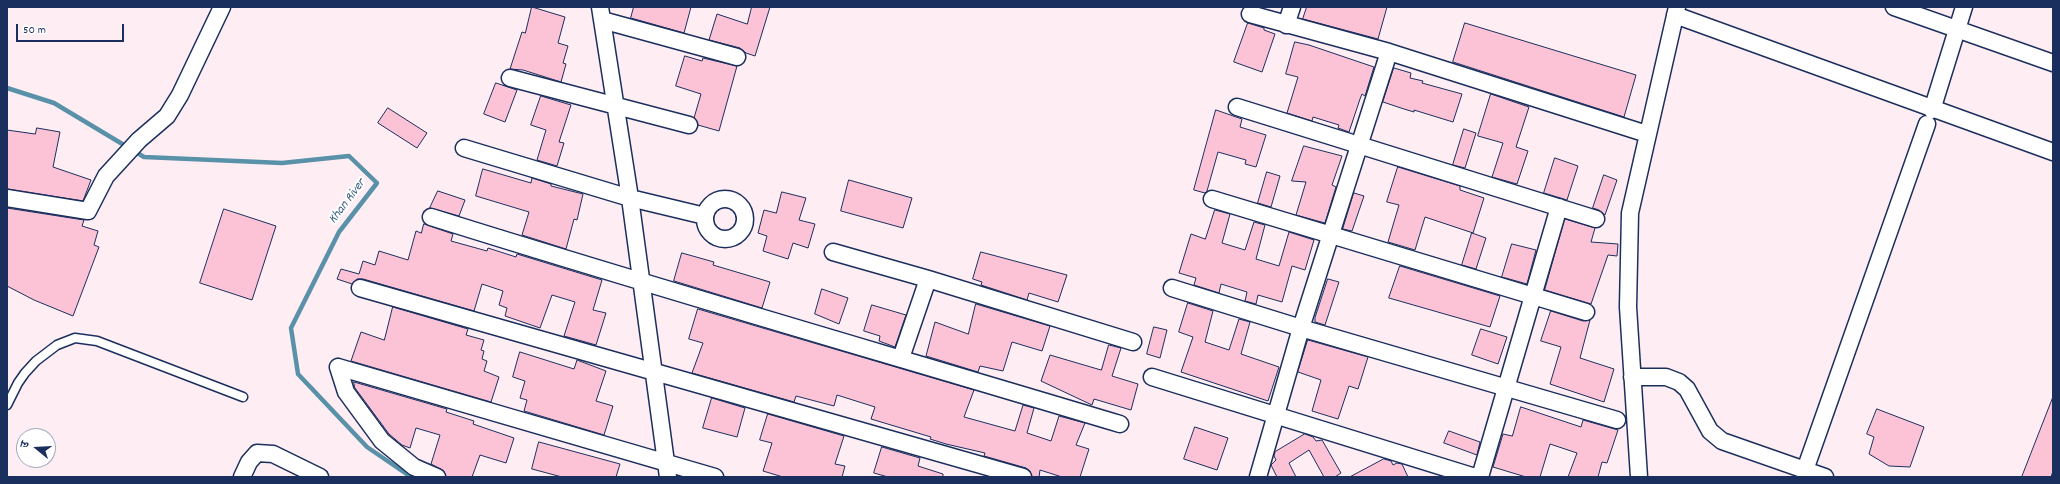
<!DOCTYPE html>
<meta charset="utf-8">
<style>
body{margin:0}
#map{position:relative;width:2060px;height:484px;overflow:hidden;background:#feedf3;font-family:Dekko,"Playpen Sans Deva",sans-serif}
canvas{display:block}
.frame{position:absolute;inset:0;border:8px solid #1b2f5e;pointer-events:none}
.north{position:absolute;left:16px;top:428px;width:40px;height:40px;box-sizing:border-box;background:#fff;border:1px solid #a4acbf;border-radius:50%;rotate:288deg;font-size:11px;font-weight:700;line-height:16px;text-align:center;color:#1b2f5e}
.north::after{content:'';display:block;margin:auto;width:14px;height:18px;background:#1b2f5e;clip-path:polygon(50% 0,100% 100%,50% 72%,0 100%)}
.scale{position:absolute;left:16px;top:24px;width:108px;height:18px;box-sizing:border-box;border:2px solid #1b2f5e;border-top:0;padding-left:5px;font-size:12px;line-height:14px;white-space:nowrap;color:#1b2f5e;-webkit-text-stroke:3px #fff;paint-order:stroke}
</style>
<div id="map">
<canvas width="2060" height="484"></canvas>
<div class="frame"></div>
<div class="north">उ</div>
<div class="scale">50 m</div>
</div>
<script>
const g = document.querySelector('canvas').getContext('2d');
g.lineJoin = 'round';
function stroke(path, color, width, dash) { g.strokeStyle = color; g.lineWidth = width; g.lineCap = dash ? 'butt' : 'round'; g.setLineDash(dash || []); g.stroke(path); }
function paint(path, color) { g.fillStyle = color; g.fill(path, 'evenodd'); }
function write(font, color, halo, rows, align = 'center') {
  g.font = font + ' Dekko,sans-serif'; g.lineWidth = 4; g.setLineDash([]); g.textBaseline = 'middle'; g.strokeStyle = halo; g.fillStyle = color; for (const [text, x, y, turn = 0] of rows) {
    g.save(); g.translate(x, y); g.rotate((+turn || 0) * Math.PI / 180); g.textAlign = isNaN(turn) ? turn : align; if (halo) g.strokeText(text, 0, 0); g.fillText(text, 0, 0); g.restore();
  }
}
const stream = new Path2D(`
 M 7,88 L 54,103 L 144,157 L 282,163 L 349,156 L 377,183 L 339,232 L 291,328 L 298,374 L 367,447 L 411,477`);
const building = new Path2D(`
 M 532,7 L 565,17 L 558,43 L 568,46 L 563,63 L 566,64 L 561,82 L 523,70 L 510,69 L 522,32 L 525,33 Z
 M 634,7 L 691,7 L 684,33 L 631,18 Z
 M 752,7 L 770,7 L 755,56 L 746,53 L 740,48 L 709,40 L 717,14 L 747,24 Z
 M 1307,7 L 1387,7 L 1378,39 L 1303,19 Z
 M 1248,23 L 1264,28 L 1264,30 L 1275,34 L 1262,72 L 1234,62 Z
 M 1465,23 L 1636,75 L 1624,117 L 1453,62 Z
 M 1295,42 L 1309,45 L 1374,67 L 1365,96 L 1362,94 L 1360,99 L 1349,132 L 1338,128 L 1339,125 L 1313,117 L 1312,121 L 1287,113 L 1298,77 L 1286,74 Z
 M 685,56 L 702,61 L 703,58 L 737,66 L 719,131 L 698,125 L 694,118 L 701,94 L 676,86 Z
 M 1394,68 L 1411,73 L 1410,78 L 1423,81 L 1422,83 L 1462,94 L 1453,122 L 1414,110 L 1414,112 L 1404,109 L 1383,102 Z
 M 496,83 L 517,90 L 505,122 L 484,114 Z
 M 1491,94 L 1529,107 L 1516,147 L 1528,151 L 1517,184 L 1492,177 L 1503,143 L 1478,136 Z
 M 541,96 L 571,105 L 559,142 L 564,143 L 557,166 L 537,160 L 546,130 L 531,125 Z
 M 388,108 L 427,133 L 417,148 L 378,123 Z
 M 1216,110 L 1242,119 L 1240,127 L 1266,135 L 1256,167 L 1245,164 L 1246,160 L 1218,152 L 1207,191 L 1205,193 L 1194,190 Z
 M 37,128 L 60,132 L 53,167 L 91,180 L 83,201 L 7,189 L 7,130 L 35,134 Z
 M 1464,129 L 1476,133 L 1465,168 L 1453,165 Z
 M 1304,146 L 1342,156 L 1332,185 L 1336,187 L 1325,223 L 1296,215 L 1306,182 L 1292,181 Z
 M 1555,158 L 1578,166 L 1567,200 L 1544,193 Z
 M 1398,167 L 1460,186 L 1460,190 L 1484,198 L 1473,233 L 1425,217 L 1415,250 L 1388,242 L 1399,205 L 1387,202 Z
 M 483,169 L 531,183 L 532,178 L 551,184 L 551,186 L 583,194 L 577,220 L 574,219 L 566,249 L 522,235 L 529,212 L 476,196 Z
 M 1267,172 L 1280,176 L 1271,207 L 1258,203 Z
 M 1604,175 L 1617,180 L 1605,215 L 1599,210 L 1593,208 Z
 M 849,180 L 912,198 L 903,228 L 841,211 Z
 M 438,191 L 465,200 L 459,216 L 430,208 Z
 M 782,192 L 806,198 L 799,220 L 815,224 L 808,248 L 793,243 L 788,259 L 763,251 L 767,236 L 758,233 L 764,210 L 776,213 Z
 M 1354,193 L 1364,196 L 1352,231 L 1343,229 Z
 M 7,208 L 84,220 L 82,226 L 98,231 L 94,245 L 99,247 L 73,316 L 34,300 L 7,286 Z
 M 224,209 L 276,226 L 252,300 L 200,283 Z
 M 1215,210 L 1230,214 L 1222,243 L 1245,250 L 1254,222 L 1265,225 L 1256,259 L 1279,266 L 1289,232 L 1314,240 L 1305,270 L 1292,266 L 1282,302 L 1258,295 L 1256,304 L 1245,301 L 1247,292 L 1221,284 L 1219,293 L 1194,285 L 1196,278 L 1179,273 L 1191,234 L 1205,239 Z
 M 1565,219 L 1595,228 L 1591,242 L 1618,244 L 1617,256 L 1608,255 L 1591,304 L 1545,290 Z
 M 424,224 L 453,234 L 451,241 L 487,251 L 488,248 L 516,257 L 517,254 L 602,280 L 593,310 L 606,313 L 596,345 L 564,336 L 575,302 L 552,295 L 540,328 L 505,316 L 507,308 L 499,305 L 503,291 L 482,284 L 474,311 L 363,279 L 357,279 L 352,284 L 337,279 L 341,269 L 359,274 L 363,261 L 375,265 L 379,251 L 408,260 L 416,231 L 421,233 Z
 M 1472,233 L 1486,238 L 1476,269 L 1462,265 Z
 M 1512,244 L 1536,250 L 1527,284 L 1502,277 Z
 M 981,252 L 1067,275 L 1058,302 L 1029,293 L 1027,300 L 981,285 L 982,282 L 973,279 Z
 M 682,253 L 714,262 L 713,265 L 770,282 L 762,308 L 674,281 Z
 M 1400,266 L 1500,296 L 1490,327 L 1389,298 Z
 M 1328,279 L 1339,282 L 1325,325 L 1315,322 L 1315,318 Z
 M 822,289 L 848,298 L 839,324 L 815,314 Z
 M 1188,303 L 1213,311 L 1205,342 L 1229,350 L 1239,319 L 1250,322 L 1241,354 L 1279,367 L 1268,401 L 1181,372 L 1193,337 L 1179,332 Z
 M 976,304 L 1050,326 L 1042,351 L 1012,342 L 1003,371 L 980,366 L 978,372 L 926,356 L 935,322 L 968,334 Z
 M 872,305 L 906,315 L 895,347 L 879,341 L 880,336 L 864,331 Z
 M 393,307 L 468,329 L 466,335 L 484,340 L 481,350 L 484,351 L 482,359 L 487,361 L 484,371 L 499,377 L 491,402 L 351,361 L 361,332 L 384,340 Z
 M 698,309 L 974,390 L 964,417 L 1015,431 L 1023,405 L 1034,408 L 1027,433 L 1051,441 L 1059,416 L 1085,423 L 1076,445 L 1089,449 L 1080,477 L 1062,477 L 1040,470 L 1039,477 L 1032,477 L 1030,471 L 1026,468 L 984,456 L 985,453 L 946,444 L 930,439 L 931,437 L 871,419 L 875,407 L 837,395 L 834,406 L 796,396 L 794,402 L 692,373 L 703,343 L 689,339 Z
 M 1551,311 L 1583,321 L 1590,320 L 1580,358 L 1614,369 L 1604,402 L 1550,384 L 1561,347 L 1541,341 Z
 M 1154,327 L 1167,330 L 1160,358 L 1147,354 Z
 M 1481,329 L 1507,337 L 1498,364 L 1472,355 Z
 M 1308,340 L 1368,357 L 1358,389 L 1349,386 L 1338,419 L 1312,411 L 1321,380 L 1298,372 Z
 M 1109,345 L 1121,348 L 1112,376 L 1138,384 L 1131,410 L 1094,399 L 1092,405 L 1041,381 L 1050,355 L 1101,370 Z
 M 520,352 L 574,369 L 577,360 L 606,371 L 596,401 L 613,406 L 604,435 L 524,411 L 527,400 L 520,398 L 525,381 L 513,377 Z
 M 354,382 L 447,409 L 446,412 L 474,421 L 473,424 L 514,438 L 506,463 L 480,455 L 472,477 L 446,477 L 444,471 L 431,464 L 440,435 L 416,428 L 410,448 L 402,445 L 389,434 L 355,388 Z
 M 2053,397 L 2053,471 L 2051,477 L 2022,477 Z
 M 712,398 L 745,408 L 737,437 L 703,428 Z
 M 1521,407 L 1581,427 L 1583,420 L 1618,430 L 1607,463 L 1602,462 L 1598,477 L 1568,477 L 1577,453 L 1550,444 L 1540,477 L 1526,477 L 1493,467 L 1503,434 L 1512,436 Z
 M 1877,409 L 1924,427 L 1910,467 L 1889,466 L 1869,454 L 1874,437 L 1867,434 Z
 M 768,414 L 844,436 L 835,464 L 845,466 L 842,477 L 783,477 L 763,471 L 772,443 L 760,440 Z
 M 1195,427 L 1228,438 L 1217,470 L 1184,459 Z
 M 1449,431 L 1480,442 L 1477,455 L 1444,443 Z
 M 1305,434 L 1313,437 L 1316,441 L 1322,440 L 1341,473 L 1335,477 L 1324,477 L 1309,450 L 1289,463 L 1296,477 L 1277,477 L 1271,465 L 1276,460 L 1274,456 L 1275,452 Z
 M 539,442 L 620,464 L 616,477 L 562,477 L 532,469 Z
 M 882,447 L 920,458 L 918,466 L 943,474 L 943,477 L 888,477 L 874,473 Z
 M 1384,459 L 1391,461 L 1393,465 L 1397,463 L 1402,464 L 1408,477 L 1350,477 Z`);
const service = new Path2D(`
 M 7,405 L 18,383 L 25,373 L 36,361 L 57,345 L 75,338 L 97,341 L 243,397`);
const minor = new Path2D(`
 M 600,7 L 630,198 L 668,477
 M 1894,7 L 2053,63
 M 1250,14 L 1389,52 L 1647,134
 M 1675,15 L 2053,152
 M 602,20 L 737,57
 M 1286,25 L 1292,7
 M 510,78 L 689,125
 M 1237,107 L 1596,219
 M 1932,110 L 1964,7
 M 464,148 L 630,198 L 705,216
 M 7,198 L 88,211 L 106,176 L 139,140 L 167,116 L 180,95 L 222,7
 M705 219a20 20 0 1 1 40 0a20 20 0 1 1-40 0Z
 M 1212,199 L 1586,312
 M 431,217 C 660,289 890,355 1120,424
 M 833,252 L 928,279 L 1133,342
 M 360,288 L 1023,477
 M 1172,288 L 1301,328 L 1617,420
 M 901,358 L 928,279
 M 338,367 L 715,477
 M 338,367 L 346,392 L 382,441 L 414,467 L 437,477
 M 1152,377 L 1475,477
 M 1632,377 L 1666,377 L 1679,382 L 1687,389 L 1710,431 L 1722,441 L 1825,477
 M 1805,470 L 1927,124
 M 242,477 L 249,462 L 257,453 L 273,454 L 320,477
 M 1258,477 L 1301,328 L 1389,52
 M 1480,477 L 1559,207
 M 1639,477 L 1628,307 L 1630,213 L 1677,7`);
const waterNames = [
 ["Khan River",348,202,-53]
];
stroke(stream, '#5891a8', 4.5);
paint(building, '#fcc3d6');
stroke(building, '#1b2f5e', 1);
stroke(service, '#1b2f5e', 11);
stroke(minor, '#1b2f5e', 19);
stroke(service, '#fff', 8);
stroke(minor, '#fff', 16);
write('italic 13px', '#3a6083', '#fff', waterNames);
</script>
